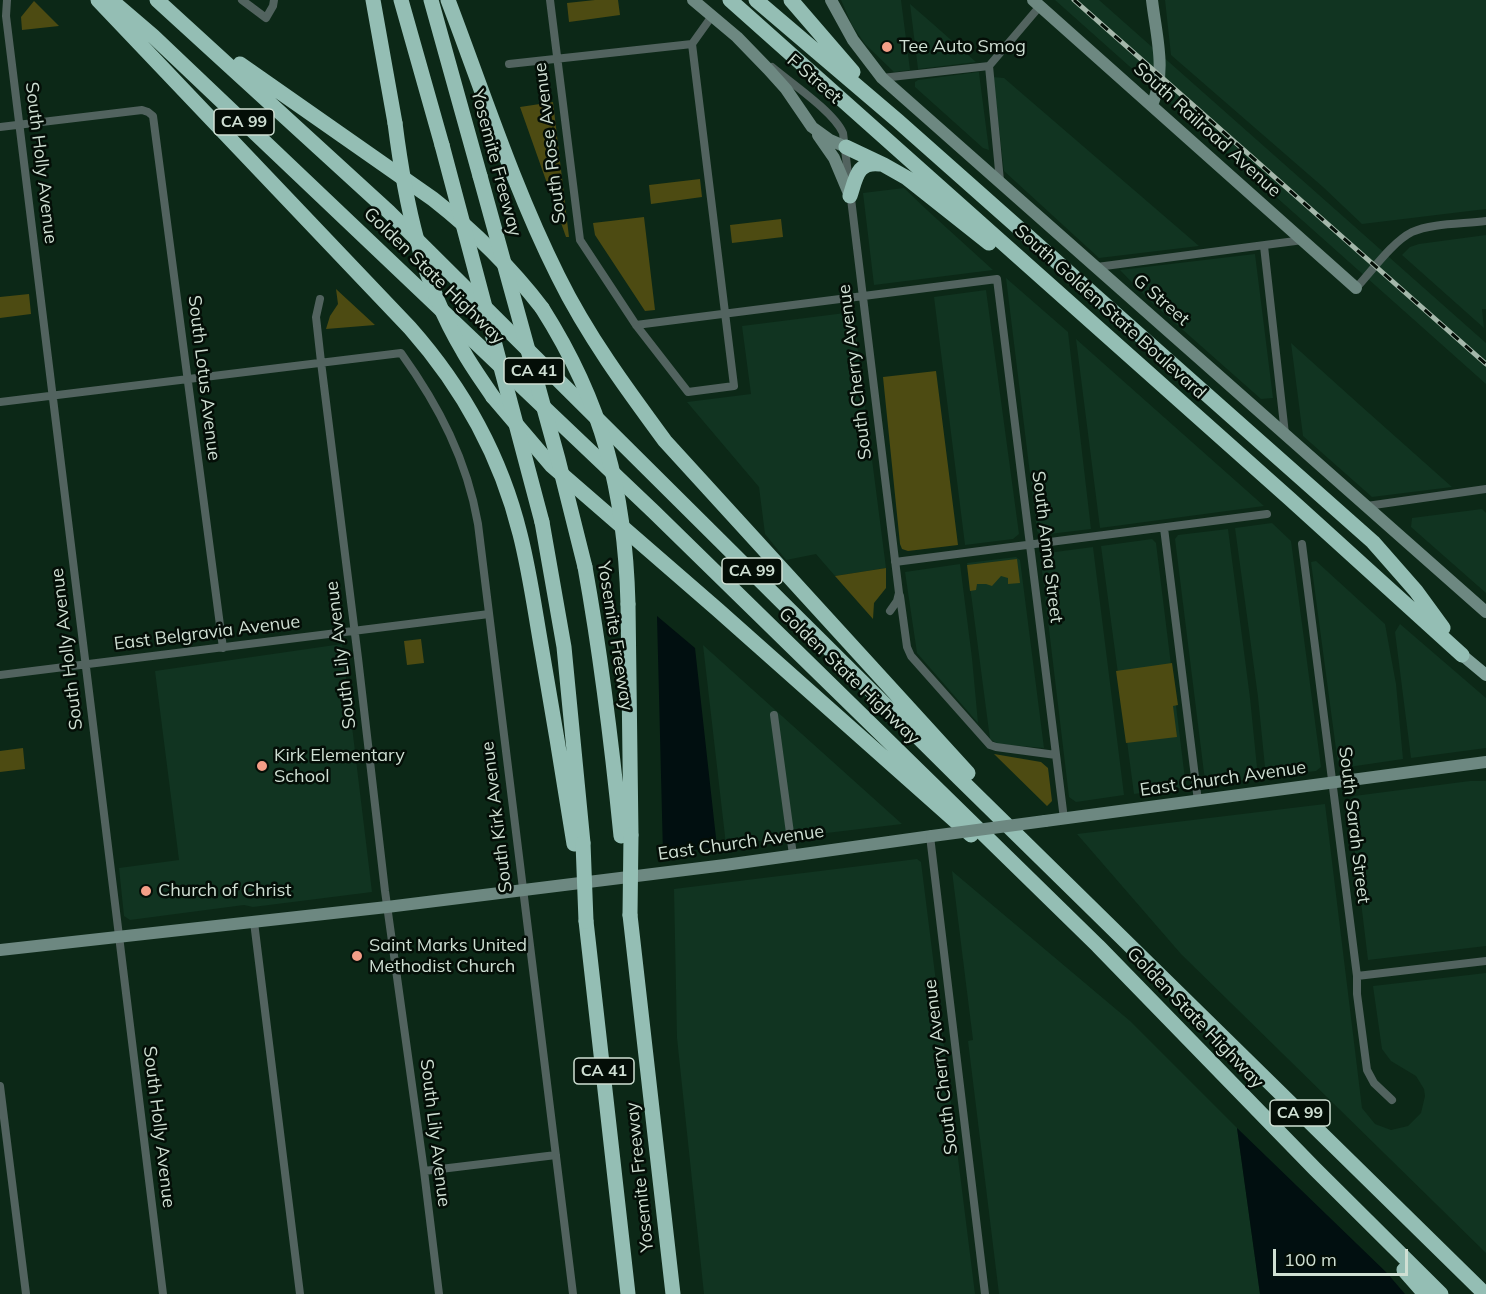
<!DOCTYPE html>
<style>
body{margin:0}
#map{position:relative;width:1486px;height:1294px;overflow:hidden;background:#0c2817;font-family:Mulish,sans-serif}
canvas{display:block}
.scale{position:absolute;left:1273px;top:1249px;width:135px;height:27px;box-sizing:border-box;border:3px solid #cfdfd3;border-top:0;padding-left:8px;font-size:18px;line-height:21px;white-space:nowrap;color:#cfdfd3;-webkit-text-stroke:4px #040e07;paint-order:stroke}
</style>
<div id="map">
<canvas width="1486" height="1294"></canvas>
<div class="scale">100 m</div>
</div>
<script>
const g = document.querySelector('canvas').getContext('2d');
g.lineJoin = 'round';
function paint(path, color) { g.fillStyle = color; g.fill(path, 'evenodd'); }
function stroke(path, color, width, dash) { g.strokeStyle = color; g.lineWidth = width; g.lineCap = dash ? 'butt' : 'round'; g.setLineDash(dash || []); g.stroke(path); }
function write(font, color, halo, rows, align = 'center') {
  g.font = font + ' Mulish,sans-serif'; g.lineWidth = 5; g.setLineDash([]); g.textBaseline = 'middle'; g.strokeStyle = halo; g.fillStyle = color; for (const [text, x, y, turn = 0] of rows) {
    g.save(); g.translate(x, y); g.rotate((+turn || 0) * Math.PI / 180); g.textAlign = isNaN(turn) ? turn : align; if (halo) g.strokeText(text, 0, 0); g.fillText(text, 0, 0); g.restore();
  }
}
const built = new Path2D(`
 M 841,0 L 901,0 L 910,70 L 894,72 L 865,44 L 852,25 Z
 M 1055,0 L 1099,0 L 1486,343 L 1486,384 Z
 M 1165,0 L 1486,0 L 1486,209 L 1362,224 L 1323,187 L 1171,55 Z
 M 910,4 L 933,24 L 976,62 L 918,69 Z
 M 979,72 L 979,73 L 989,150 L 983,148 L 915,87 L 915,82 L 918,80 Z
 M 993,77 L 1004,78 L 1199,246 L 1099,258 L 1004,171 Z
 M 904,188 L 927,210 L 993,270 L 874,285 L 863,193 Z
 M 1486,235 L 1486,309 L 1482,309 L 1484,328 L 1402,255 L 1410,247 L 1419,244 Z
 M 1255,254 L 1273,398 L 1261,399 L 1149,300 L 1120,270 Z
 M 1006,278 L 1068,332 L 1091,529 L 1041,535 L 1037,531 Z
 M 986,290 L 1019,534 L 1013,539 L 965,545 L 934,297 Z
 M 853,312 L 886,568 L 835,576 L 816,554 L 786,560 L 765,534 L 759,487 L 687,402 L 751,394 L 742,326 Z
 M 1076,339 L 1264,506 L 1100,528 Z
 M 1291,343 L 1361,406 L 1452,487 L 1372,497 L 1303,436 Z
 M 1482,509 L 1486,513 L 1486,593 L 1411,527 L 1412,518 Z
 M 1272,523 L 1291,541 L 1321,767 L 1316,771 L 1266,777 L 1258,697 L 1235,528 Z
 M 1228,529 L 1250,698 L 1258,778 L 1209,784 L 1205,781 L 1175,539 L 1178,535 Z
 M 1152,539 L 1156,543 L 1186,787 L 1134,794 L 1101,546 Z
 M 1093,547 L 1124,795 L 1076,802 L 1069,797 L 1040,554 Z
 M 1016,557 L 1020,560 L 1044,748 L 998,744 L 990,739 L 967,563 Z
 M 1316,561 L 1385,624 L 1396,684 L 1403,759 L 1342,768 L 1338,764 L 1311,562 Z
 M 960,564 L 972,658 L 978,723 L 917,653 L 905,572 Z
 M 1400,624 L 1486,698 L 1486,748 L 1411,758 L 1395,632 Z
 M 342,644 L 372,892 L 253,907 L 244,905 L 130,920 L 124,916 L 119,868 L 179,860 L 155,671 Z
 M 703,645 L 902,824 L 726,845 Z
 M 1470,781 L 1486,781 L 1486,946 L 1368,960 L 1349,803 L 1351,798 L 1354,796 Z
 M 1325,804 L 1362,1108 L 1375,1124 L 1391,1130 L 1408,1126 L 1421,1113 L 1425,1096 L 1424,1089 L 1416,1076 L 1391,1061 L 1382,1049 L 1373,986 L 1486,973 L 1486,1253 L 1181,954 L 1077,834 Z
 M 917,859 L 921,862 L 975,1294 L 704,1294 L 677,1038 L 674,889 Z
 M 952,871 L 1130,1021 L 1237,1128 L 1260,1294 L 999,1294 L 968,1041 L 973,1040 Z`);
const green = new Path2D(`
 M 595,0 L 618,0 L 620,15 L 569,22 L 567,3 Z
 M 34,1 L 59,26 L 22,30 L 21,17 Z
 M 553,102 L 569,237 L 566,237 L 520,107 Z
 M 700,179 L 702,197 L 651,204 L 649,185 Z
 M 644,217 L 655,310 L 645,311 L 595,235 L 593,223 Z
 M 781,219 L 783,237 L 732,243 L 730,225 Z
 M 336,289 L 375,325 L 326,329 L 330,316 L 338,304 Z
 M 29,294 L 31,314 L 0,318 L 0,297 Z
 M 936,371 L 958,545 L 908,551 L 902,549 L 900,544 L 883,377 Z
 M 1017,559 L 1020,583 L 1008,584 L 1008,578 L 1001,576 L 992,586 L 986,584 L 977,584 L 976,590 L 970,591 L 967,565 Z
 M 886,568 L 886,588 L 874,603 L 873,619 L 835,576 Z
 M 421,639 L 424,663 L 407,665 L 404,641 Z
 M 1172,663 L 1178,705 L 1173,706 L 1177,737 L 1126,743 L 1116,671 Z
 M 23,748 L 25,769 L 0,772 L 0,751 Z
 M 994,754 L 1041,762 L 1048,768 L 1052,801 L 1047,806 Z`);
const water = new Path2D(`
 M 657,616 L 695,648 L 717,847 L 663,854 Z
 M 1237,1128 L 1387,1273 L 1405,1294 L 1260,1294 Z`);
const street = new Path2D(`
 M 7,0 L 6,16 L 163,1294
 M 242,0 L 266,18 L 273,6 L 274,0
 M 550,0 L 580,240 L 636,325 L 688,392 L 734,386 L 692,44 L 712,16
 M 509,64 L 692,44
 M 989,66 L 1000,181
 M 772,67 C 791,83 834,112 843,133 L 899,593 L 897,601 L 890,611
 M 882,78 L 989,66 L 1040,6
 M 0,127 L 142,110 L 148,112 L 153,116 L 223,648
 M 1264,246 L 1285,434
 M 1097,267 L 1303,240
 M 1356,288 C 1372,271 1392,242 1412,232 C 1431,223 1465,224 1486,221
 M 320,299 L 316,317 L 321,362 L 358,658 L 385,891 L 424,1171 L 439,1294
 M 636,325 L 997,279 L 1064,819
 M 0,402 L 401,353 C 439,406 467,460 478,524 L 573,1294
 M 1367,506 L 1486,489
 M 1164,528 L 1198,801
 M 1302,544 L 1357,976 L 1357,994 L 1367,1070 L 1374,1083 L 1392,1100
 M 895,562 L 1267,514
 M 900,596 L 907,647 L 911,656 L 990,745 L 996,747 L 1056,755
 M 0,675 L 489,614
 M 774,715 L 793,855
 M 930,836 L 985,1294
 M 254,922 L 300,1294
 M 1357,976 L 1486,961
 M 0,1086 L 26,1294
 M 424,1171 L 556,1155`);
const secondary = new Path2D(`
 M 693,0 L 737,37 L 768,69 L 786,89 L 812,127 L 830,140 L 846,147
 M 831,0 L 853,40 L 882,78 L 1486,612
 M 1033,0 L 1356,288
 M 1152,0 C 1156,35 1167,71 1152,105
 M 818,135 L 834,158 L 850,196
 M 1045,821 L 1486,762
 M 0,950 L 387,907 L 725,865 L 932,836`);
const primary = new Path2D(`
 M 1462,655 L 1486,675`);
const highway = new Path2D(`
 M 98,0 L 410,328 C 463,388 501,457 520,534 C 530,573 535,612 542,651 C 553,715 564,780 574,844
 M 111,0 L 153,36 L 654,512 L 1098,946 L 1315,1169 L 1441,1294
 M 157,0 L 389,212 L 959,778 L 1485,1294
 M 373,0 L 395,123
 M 401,0 L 442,145
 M 431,0 L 480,176
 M 448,0 C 483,92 514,188 558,276 C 587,335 626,388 665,441 L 968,773
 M 730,0 L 1290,499 L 1462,655
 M 756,0 L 898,121 L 1373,542 L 1416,591 L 1443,628
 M 791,0 L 853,72
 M 240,64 L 433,199 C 475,232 509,265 542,308
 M 846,147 L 884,165 L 907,178 L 989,243
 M 850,196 C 856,178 857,161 880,164
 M 493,397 L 551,465 L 718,610 L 971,835
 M 542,522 L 564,647 L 583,843
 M 585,567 C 601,656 612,746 621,836
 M 628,604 L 631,835
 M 630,915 L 673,1294
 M 586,921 L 628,1294
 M 1404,1270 L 1425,1294`);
const rail = new Path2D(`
 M 1074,0 L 1486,364`);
const secondaryBridge = new Path2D(`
 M 932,836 L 1045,821`);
const highwayBridge = new Path2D(`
 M 395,123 C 405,202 421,281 463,351 C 472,367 483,382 493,397
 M 442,145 L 542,522
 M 480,176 L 558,459 L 585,567
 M 542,308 C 603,404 625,491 628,604
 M 583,843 L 586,921
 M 630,915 L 631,835`);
const markers = [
 [887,47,6,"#f49e87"],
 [262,766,6,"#f49e87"],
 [146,891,6,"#f49e87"],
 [357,956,6,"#f49e87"]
];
const shields = [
 [244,122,60],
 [534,371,60],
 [752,571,60],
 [604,1071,60],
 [1300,1113,60]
];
const shieldNames = [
 ["CA 99",244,122],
 ["CA 41",534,371],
 ["CA 99",752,571],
 ["CA 41",604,1071],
 ["CA 99",1300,1113]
];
const poiNames = [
 ["Tee Auto Smog",899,47],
 ["Kirk Elementary",274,756],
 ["School",274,777],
 ["Church of Christ",158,891],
 ["Saint Marks United",369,946],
 ["Methodist Church",369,967]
];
const streetNames = [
 ["F Street",814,79,41],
 ["South Railroad Avenue",1207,130,42],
 ["South Rose Avenue",550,143,-97],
 ["South Holly Avenue",41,163,83],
 ["Yosemite Freeway",496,163,75],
 ["Golden State Highway",434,276,44],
 ["G Street",1161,300,41],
 ["South Golden State Boulevard",1110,312,42],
 ["South Cherry Avenue",855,372,-97],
 ["South Lotus Avenue",204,378,83],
 ["South Anna Street",1047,547,83],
 ["East Belgravia Avenue",207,633,-7],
 ["Yosemite Freeway",615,636,81],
 ["South Holly Avenue",67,649,-97],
 ["South Lily Avenue",341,655,-97],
 ["Golden State Highway",849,676,44],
 ["East Church Avenue",1223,779,-8],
 ["South Kirk Avenue",497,817,-97],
 ["South Sarah Street",1354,825,83],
 ["East Church Avenue",741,843,-8],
 ["Golden State Highway",1195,1018,46],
 ["South Cherry Avenue",941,1067,-97],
 ["South Holly Avenue",159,1127,83],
 ["South Lily Avenue",435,1133,83],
 ["Yosemite Freeway",640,1177,-96]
];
paint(built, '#113421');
paint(green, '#4d4b12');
paint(water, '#010f10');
stroke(street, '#52635f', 8);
stroke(secondary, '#6d8881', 12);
stroke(primary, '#82a49c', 12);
stroke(highway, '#94beb4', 15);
stroke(rail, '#a4b7aa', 5);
stroke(rail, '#040e07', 3, [9]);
stroke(secondaryBridge, '#6d8881', 12);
stroke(highwayBridge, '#94beb4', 15);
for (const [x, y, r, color] of markers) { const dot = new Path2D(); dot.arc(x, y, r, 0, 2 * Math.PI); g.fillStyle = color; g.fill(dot); stroke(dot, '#040e07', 2); }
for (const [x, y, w] of shields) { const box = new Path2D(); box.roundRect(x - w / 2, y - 13, w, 26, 4.5); g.fillStyle = '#040e07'; g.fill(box); stroke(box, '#cfdfd3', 1.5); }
write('bold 16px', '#cfdfd3', null, shieldNames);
write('18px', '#cfdfd3', '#040e07', poiNames, 'left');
write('18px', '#cfdfd3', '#040e07', streetNames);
</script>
